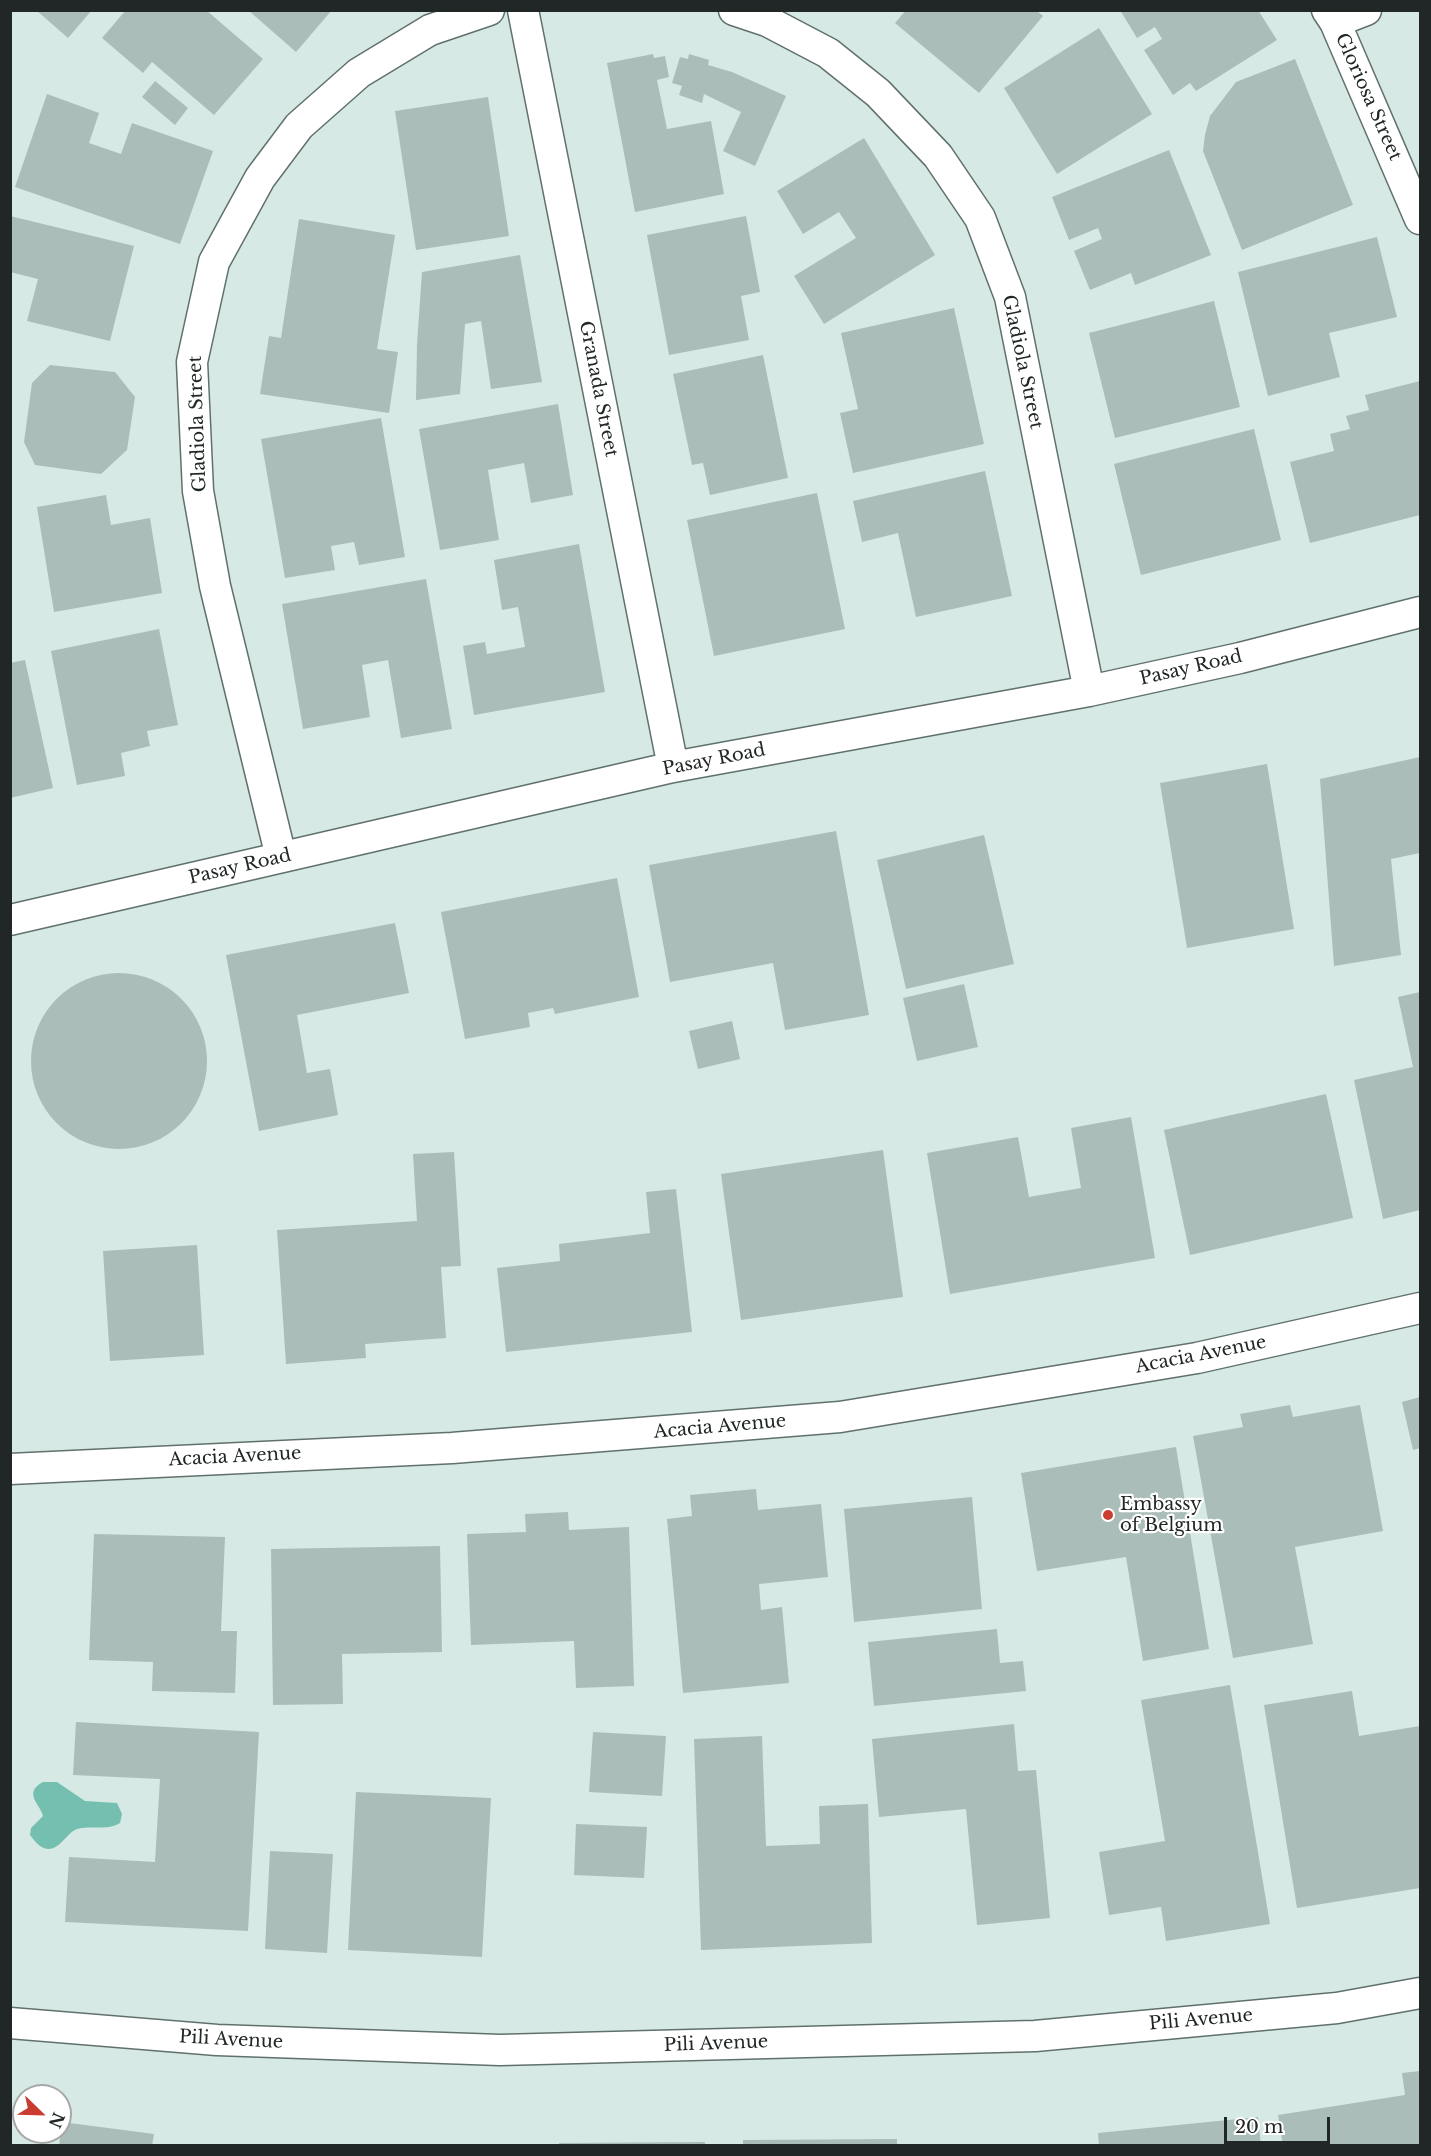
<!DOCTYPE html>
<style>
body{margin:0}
#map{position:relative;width:1431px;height:2156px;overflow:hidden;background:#d7e9e5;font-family:"Libre Baskerville",serif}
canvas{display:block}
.frame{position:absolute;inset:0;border:12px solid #212726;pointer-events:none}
.north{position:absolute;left:12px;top:2084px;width:60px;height:60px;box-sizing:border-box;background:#fff;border:2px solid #a6a9a8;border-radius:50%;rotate:113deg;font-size:16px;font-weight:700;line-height:24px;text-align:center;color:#212726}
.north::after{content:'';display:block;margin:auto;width:21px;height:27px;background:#c93c2f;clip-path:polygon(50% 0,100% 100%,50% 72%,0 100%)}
.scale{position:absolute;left:1224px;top:2117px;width:106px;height:27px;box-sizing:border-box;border:3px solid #212726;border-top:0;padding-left:8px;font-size:18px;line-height:21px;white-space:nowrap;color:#212726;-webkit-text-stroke:4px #fff;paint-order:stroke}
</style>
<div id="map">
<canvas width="1431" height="2156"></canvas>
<div class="frame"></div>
<div class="north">N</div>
<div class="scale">20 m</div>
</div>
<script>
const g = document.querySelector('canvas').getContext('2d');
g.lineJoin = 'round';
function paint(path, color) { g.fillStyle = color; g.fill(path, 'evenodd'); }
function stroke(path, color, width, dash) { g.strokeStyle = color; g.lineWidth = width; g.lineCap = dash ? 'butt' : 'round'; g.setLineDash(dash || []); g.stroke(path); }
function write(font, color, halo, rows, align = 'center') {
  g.font = font + ' "Libre Baskerville",serif'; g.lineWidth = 4.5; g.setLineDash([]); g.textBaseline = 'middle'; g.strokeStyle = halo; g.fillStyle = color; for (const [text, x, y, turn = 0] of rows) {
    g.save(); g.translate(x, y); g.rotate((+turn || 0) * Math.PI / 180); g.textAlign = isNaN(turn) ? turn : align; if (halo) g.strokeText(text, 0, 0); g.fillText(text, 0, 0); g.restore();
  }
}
const water = new Path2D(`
 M 43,1782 L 57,1782 L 85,1801 L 117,1803 L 122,1814 L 120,1823 C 107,1831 91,1825 77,1829 C 64,1833 53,1868 30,1835 L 31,1828 L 43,1816 C 41,1805 22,1793 43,1782 Z`);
const building = new Path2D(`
 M 36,10 L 92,10 L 68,38 Z
 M 126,10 L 206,10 L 263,59 L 214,115 L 152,62 L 143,73 L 102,38 Z
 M 248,10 L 332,10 L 296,52 Z
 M 906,10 L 1036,10 L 1043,16 L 979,93 L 895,23 Z
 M 1120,10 L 1258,10 L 1277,40 L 1196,91 L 1190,83 L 1173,95 L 1144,50 L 1162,39 L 1155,27 L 1137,38 Z
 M 1099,28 L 1152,114 L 1057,174 L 1004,88 Z
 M 653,54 L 654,58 L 665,56 L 669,77 L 657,80 L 667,129 L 711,121 L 724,194 L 635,212 L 607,63 Z
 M 689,54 L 709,60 L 708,65 L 732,72 L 786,96 L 755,166 L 723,151 L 741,112 L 704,94 L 702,103 L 679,95 L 682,86 L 672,83 L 680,57 L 688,59 Z
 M 1295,59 L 1353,205 L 1242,250 L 1203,151 L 1205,135 L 1210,116 L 1236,82 Z
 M 155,81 L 188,108 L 175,125 L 142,97 Z
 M 47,94 L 99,113 L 89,143 L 121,154 L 132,123 L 213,151 L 180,244 L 15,187 Z
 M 488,97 L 509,236 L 416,250 L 395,111 Z
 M 864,138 L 935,255 L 824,324 L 794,276 L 856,238 L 839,212 L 803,234 L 777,191 Z
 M 1169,150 L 1211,255 L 1135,285 L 1131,273 L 1090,290 L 1074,251 L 1102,239 L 1098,228 L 1069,240 L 1052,197 Z
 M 10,216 L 134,246 L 110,341 L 27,321 L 38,279 L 10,272 Z
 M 746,216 L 760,292 L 741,296 L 749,340 L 669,355 L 647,235 Z
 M 299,219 L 395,235 L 377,349 L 398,352 L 389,413 L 260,394 L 269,336 L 281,338 Z
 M 1377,237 L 1397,317 L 1329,333 L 1340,377 L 1268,396 L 1238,272 Z
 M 520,255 L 542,382 L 491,389 L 481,321 L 465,324 L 460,394 L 416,400 L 417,344 L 422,272 Z
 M 1214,301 L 1240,407 L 1115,438 L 1089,333 Z
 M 954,308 L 984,444 L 853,473 L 840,413 L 858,409 L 841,333 Z
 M 763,355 L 788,478 L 710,495 L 703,463 L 692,465 L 673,374 Z
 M 50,365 L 115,372 L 135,397 L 127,450 L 101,474 L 35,465 L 24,442 L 32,383 Z
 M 1420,381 L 1420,515 L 1310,543 L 1290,462 L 1334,451 L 1330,434 L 1350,429 L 1346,416 L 1369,410 L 1365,395 Z
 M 558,404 L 573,495 L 531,503 L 524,463 L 488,470 L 499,540 L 440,550 L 419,429 Z
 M 381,418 L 405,557 L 359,565 L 354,542 L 331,546 L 335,570 L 285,578 L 261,439 Z
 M 1254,429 L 1281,540 L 1141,575 L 1114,464 Z
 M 985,471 L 1012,596 L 916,617 L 898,533 L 862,542 L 853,501 Z
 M 817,493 L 845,629 L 714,656 L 687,520 Z
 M 106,495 L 111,525 L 150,518 L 162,593 L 54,612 L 37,507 Z
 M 579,544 L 605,692 L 474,715 L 463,646 L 485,642 L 487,654 L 525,647 L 518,607 L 502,610 L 494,560 Z
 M 426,579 L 452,729 L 401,738 L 388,660 L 362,665 L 370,717 L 303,729 L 282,604 Z
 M 159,629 L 178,725 L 147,731 L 150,746 L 121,753 L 125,776 L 77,785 L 51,651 Z
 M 25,660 L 53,788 L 10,798 L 10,663 Z
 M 1420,757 L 1420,853 L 1391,859 L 1401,955 L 1334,966 L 1320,779 Z
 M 1267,764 L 1294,929 L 1187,948 L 1160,783 Z
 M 836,831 L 869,1015 L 785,1030 L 773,963 L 670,982 L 649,865 Z
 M 984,835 L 1014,964 L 906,989 L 877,860 Z
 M 617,878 L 639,997 L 555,1014 L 553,1008 L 528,1013 L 530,1027 L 465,1039 L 441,912 Z
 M 395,923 L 409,993 L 297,1015 L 307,1073 L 330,1069 L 338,1115 L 259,1131 L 226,955 Z
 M31 1061a88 88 0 1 1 176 0a88 88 0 1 1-176 0Z
 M 964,984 L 978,1047 L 917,1061 L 903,998 Z
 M 1420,992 L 1420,1210 L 1383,1219 L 1354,1080 L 1413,1067 L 1398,997 Z
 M 732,1021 L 740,1059 L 698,1069 L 689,1031 Z
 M 1326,1094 L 1353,1218 L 1190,1255 L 1164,1130 Z
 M 1131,1117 L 1155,1258 L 950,1294 L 927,1153 L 1018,1137 L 1029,1197 L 1081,1188 L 1071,1128 Z
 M 883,1150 L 903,1297 L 741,1320 L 721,1174 Z
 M 454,1152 L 461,1266 L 441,1267 L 446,1338 L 365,1344 L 366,1358 L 286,1364 L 277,1230 L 417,1221 L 413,1154 Z
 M 676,1189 L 692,1332 L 506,1352 L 497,1268 L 560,1261 L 559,1244 L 650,1233 L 646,1192 Z
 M 197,1245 L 204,1355 L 110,1361 L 103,1251 Z
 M 1420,1397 L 1420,1448 L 1413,1450 L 1402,1402 Z
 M 1290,1405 L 1293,1417 L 1360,1405 L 1383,1531 L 1295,1547 L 1313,1644 L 1233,1658 L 1193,1436 L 1243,1427 L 1240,1414 Z
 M 1176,1447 L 1209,1649 L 1143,1661 L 1126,1557 L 1037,1571 L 1021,1473 Z
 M 756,1489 L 758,1510 L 821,1504 L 828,1577 L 759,1584 L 761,1610 L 782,1607 L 789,1683 L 683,1693 L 667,1519 L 692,1516 L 690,1495 Z
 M 972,1497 L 982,1609 L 854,1622 L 844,1509 Z
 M 568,1512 L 569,1530 L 629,1527 L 634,1686 L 576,1688 L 574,1641 L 471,1645 L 467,1534 L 526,1532 L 525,1514 Z
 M 94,1534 L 225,1537 L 221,1631 L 237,1631 L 235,1693 L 152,1691 L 153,1662 L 89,1660 Z
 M 440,1546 L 442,1652 L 342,1654 L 343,1704 L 273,1705 L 271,1549 Z
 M 997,1629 L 1000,1663 L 1023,1661 L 1026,1691 L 874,1706 L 868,1642 Z
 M 1230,1685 L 1270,1924 L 1166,1941 L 1161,1907 L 1109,1915 L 1099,1852 L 1165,1841 L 1141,1700 Z
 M 1352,1691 L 1359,1736 L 1420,1726 L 1420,1888 L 1297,1908 L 1264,1705 Z
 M 76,1722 L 259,1732 L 248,1931 L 65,1922 L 69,1857 L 155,1862 L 160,1779 L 73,1775 Z
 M 1014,1724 L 1018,1771 L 1036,1770 L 1050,1918 L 977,1925 L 966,1809 L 879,1817 L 872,1739 Z
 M 593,1732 L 666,1736 L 662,1796 L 589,1792 Z
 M 762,1736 L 766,1846 L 820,1844 L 819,1806 L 868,1804 L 872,1943 L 701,1950 L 694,1739 Z
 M 356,1792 L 491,1798 L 482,1957 L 348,1950 Z
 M 576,1824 L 647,1827 L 644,1878 L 574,1875 Z
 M 270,1851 L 333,1854 L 327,1953 L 265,1949 Z
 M 1420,2071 L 1420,2146 L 1283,2146 L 1278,2115 L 1405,2095 L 1402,2073 Z
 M 1258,2117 L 1261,2146 L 1099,2146 L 1098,2133 Z
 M 62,2122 L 154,2134 L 152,2146 L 59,2146 Z
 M 897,2139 L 897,2146 L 743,2146 L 743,2140 Z
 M 705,2142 L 705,2146 L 559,2146 L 559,2143 Z`);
const street = new Path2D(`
 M 523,10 L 673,767
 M 734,10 L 767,21 L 828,53 L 878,93 L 938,156 L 980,218 L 1010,297 L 1089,691
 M 1327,10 L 1335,22 L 1420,219
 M 1335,22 L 1366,10
 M 281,857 L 215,586 L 198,491 L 192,362 L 214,262 L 260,178 L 299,126 L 359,73 L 430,30 L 489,10
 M 10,920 L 673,767 L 1089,691 L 1240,658 L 1420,612
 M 10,1469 L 452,1448 L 840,1417 L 1197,1358 L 1420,1308
 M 10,2023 L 217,2040 L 500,2050 L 1035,2036 L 1337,2008 L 1420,1993`);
const markers = [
 [1108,1515,6,"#c93c2f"]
];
const streetNames = [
 ["Gloriosa Street",1368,97,66],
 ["Gladiola Street",1022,362,78],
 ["Granada Street",598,389,79],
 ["Gladiola Street",198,424,-92],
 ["Pasay Road",1191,668,-13],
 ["Pasay Road",714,760,-11],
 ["Pasay Road",240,867,-13],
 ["Acacia Avenue",1201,1355,-11],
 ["Acacia Avenue",720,1427,-5],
 ["Acacia Avenue",235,1457,-3],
 ["Pili Avenue",1201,2020,-5],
 ["Pili Avenue",231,2040,3],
 ["Pili Avenue",716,2044,-2]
];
const poiNames = [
 ["Embassy",1120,1505],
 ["of Belgium",1120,1526]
];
paint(water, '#75bfb0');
paint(building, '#abbdb9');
stroke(street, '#60716d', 33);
stroke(street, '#fff', 30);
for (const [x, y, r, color] of markers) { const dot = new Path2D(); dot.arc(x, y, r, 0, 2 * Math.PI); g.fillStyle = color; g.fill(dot); stroke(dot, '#fff', 2); }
write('18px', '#212726', '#fff', streetNames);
write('18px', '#212726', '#fff', poiNames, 'left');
</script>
